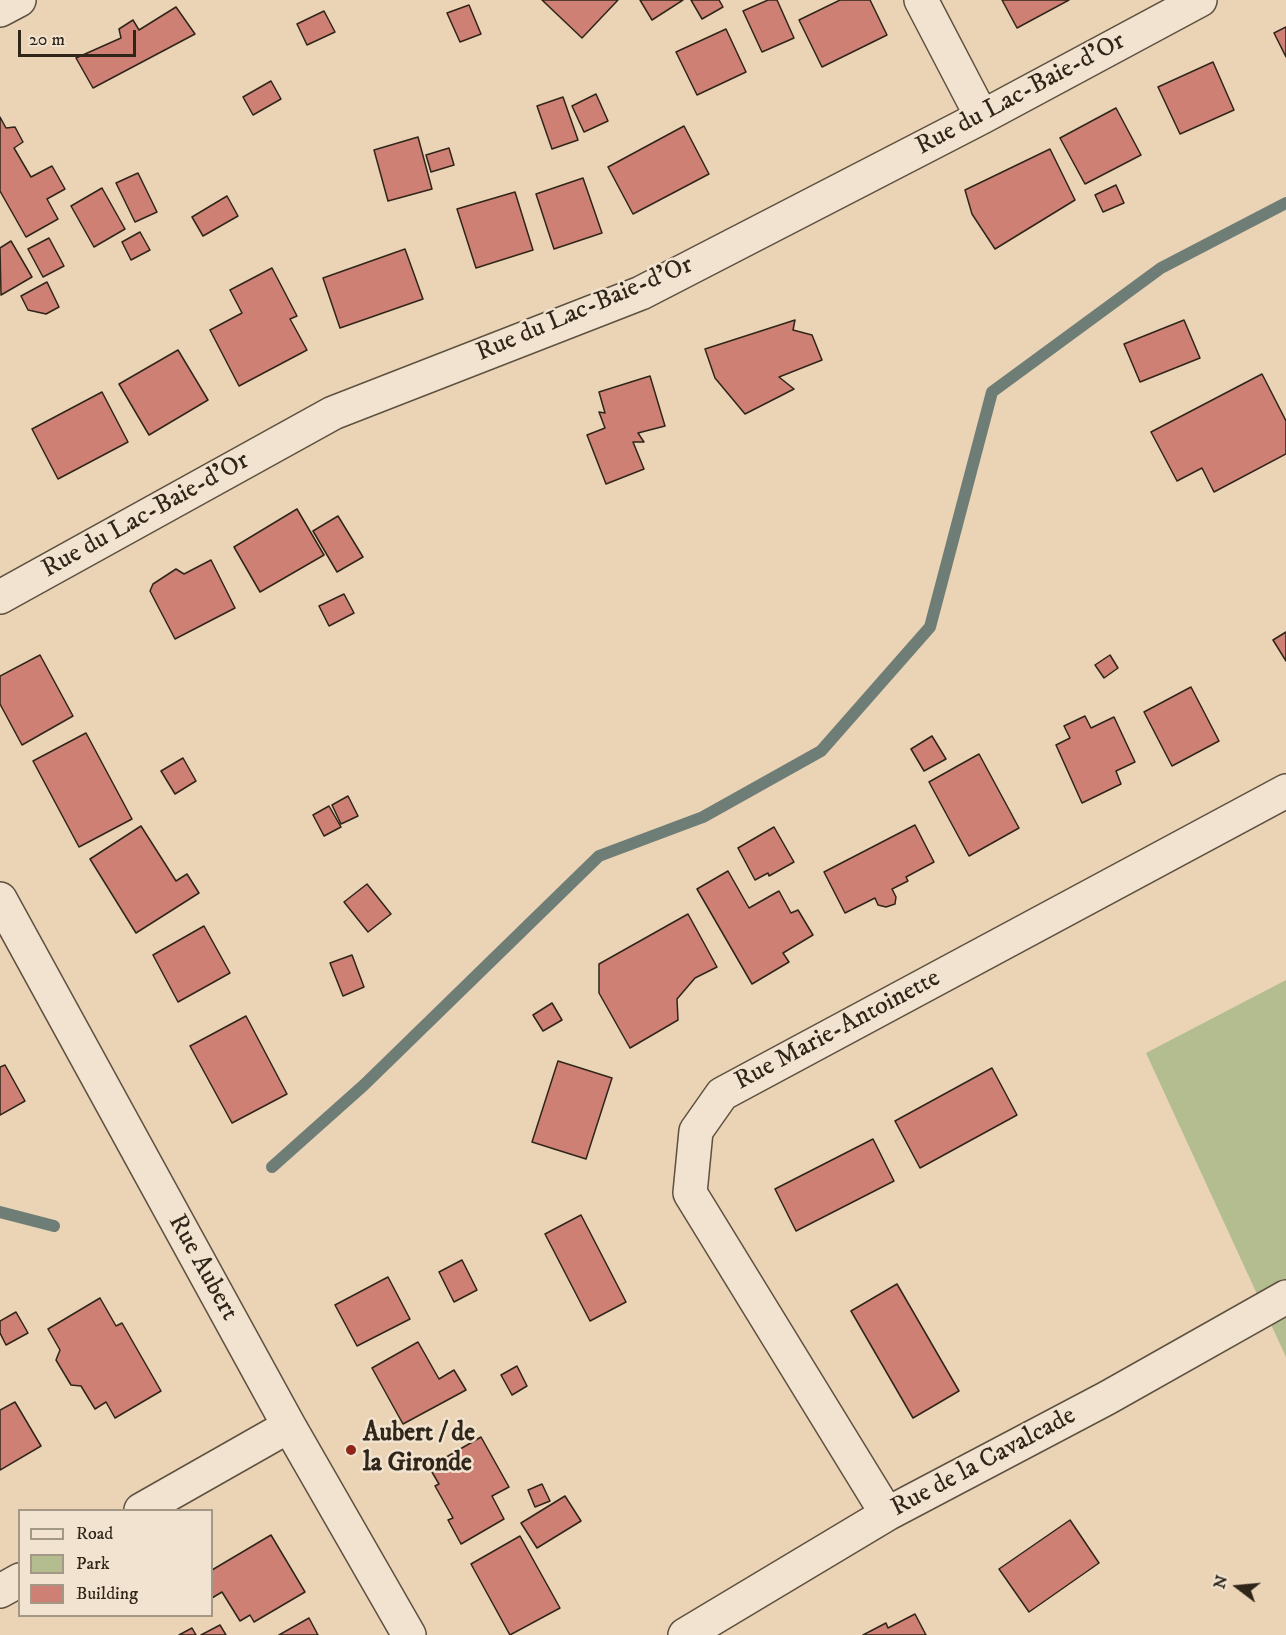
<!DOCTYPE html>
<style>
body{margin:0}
#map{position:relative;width:1286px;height:1635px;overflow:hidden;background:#ead4b5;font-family:"IM FELL DW Pica",serif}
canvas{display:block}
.legend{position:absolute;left:18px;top:1509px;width:195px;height:108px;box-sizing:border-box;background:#f1e3cf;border:2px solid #a39786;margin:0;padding:8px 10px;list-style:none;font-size:18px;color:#2f2519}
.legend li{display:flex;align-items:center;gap:12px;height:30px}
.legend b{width:30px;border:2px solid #a39786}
.north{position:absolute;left:1208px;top:1557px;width:60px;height:60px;-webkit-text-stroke:4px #f1e3cf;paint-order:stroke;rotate:286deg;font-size:16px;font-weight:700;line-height:24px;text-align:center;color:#2f2519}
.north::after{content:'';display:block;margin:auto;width:21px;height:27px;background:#2f2519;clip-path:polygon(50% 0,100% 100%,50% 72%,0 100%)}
.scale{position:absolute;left:18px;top:30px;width:118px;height:27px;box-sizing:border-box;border:3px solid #2f2519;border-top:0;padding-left:8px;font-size:18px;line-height:21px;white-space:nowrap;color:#2f2519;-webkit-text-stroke:4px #f1e3cf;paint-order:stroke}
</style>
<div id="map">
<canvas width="1286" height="1635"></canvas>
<ul class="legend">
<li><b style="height:8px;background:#f1e3cf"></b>Road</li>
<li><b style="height:16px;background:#b3bd90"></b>Park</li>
<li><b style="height:16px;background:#ce8075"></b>Building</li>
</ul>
<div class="north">N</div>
<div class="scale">20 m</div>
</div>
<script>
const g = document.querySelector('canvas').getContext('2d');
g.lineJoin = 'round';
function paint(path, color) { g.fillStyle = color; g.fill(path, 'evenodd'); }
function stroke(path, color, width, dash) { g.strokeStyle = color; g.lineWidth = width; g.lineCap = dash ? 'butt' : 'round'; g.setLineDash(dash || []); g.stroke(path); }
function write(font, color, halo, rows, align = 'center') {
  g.font = font + ' "IM FELL DW Pica",serif'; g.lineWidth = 5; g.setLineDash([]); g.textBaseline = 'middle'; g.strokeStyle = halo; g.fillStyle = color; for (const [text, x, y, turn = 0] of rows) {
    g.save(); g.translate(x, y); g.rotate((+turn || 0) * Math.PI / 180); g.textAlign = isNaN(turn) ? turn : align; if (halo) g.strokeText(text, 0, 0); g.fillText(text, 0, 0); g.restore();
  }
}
const green = new Path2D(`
 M 1286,980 L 1286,1357 L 1146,1053 Z`);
const stream = new Path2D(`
 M 272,1167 L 364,1085 L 599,856 L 703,817 L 821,751 L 930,627 L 992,392 L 1161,268 L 1286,203
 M 0,1212 L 54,1226`);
const building = new Path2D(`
 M 542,0 L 618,0 L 582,38 Z
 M 640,0 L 683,0 L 652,20 Z
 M 691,0 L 719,0 L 723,7 L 702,19 Z
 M 768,0 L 777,0 L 794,38 L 762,52 L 743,11 Z
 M 840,0 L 870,0 L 887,35 L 822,67 L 799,20 Z
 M 1002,0 L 1069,0 L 1017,28 Z
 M 469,5 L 481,34 L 460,42 L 447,13 Z
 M 176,7 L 195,34 L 93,88 L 76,58 L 121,38 L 119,29 L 133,20 L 139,30 Z
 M 324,11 L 335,32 L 307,45 L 297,24 Z
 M 1286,27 L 1286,57 L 1274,33 Z
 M 726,29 L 746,72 L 697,95 L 676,52 Z
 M 1213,62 L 1234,110 L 1180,134 L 1158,87 Z
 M 271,81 L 281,99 L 253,115 L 243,97 Z
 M 596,94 L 608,121 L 584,132 L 572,106 Z
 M 563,97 L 578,140 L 552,149 L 537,106 Z
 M 1116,108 L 1141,155 L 1085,184 L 1060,138 Z
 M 0,117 L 6,128 L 15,127 L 23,142 L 14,148 L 31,177 L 52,166 L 65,189 L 47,199 L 58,219 L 26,237 L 0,191 Z
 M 684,126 L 709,174 L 633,214 L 608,167 Z
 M 418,137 L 432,189 L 388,201 L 374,150 Z
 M 449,148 L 454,165 L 431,172 L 426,155 Z
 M 1050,149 L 1075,200 L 995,249 L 972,214 L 965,190 Z
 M 138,173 L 157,212 L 135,222 L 116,183 Z
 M 583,178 L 602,233 L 554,249 L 536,194 Z
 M 1116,185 L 1124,203 L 1103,212 L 1095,195 Z
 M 102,188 L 125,229 L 94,247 L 71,206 Z
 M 515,192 L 533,250 L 476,268 L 457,209 Z
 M 227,196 L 238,216 L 203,236 L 192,217 Z
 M 140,232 L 150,250 L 131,260 L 122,242 Z
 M 49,238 L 64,266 L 43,277 L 28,249 Z
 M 11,241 L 32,277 L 1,295 L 0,248 Z
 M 405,249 L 423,299 L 340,328 L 323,278 Z
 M 272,268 L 297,316 L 290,319 L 307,350 L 239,386 L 210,330 L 242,313 L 230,290 Z
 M 47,282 L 59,307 L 46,314 L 28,310 L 21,296 Z
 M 795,320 L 793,330 L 812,335 L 822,360 L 779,377 L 794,389 L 745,414 L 715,378 L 705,349 Z
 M 1184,320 L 1200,358 L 1140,382 L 1124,344 Z
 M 178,350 L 208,400 L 149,435 L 119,384 Z
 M 1262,374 L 1286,421 L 1286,454 L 1214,492 L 1202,468 L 1177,481 L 1151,432 Z
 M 650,376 L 665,426 L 638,433 L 644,442 L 633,442 L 644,469 L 606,484 L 587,435 L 605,428 L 599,412 L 605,413 L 599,392 Z
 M 102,392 L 128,442 L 58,479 L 32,429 Z
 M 297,509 L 324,555 L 260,592 L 234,547 Z
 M 338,516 L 363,557 L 337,572 L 313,531 Z
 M 211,560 L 235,608 L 175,639 L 150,591 L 153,584 L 176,569 L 184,574 Z
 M 344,594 L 354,613 L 329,626 L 319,606 Z
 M 1286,632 L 1286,661 L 1273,640 Z
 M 40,655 L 73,716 L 22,745 L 0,704 L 0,676 Z
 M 1110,655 L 1118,668 L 1104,678 L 1095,665 Z
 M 1191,687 L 1219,741 L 1172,766 L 1144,712 Z
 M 1085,716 L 1091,728 L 1114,717 L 1135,762 L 1116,771 L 1121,784 L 1082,803 L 1056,745 L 1070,738 L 1064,726 Z
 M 86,733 L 132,819 L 79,847 L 33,761 Z
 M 932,736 L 946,759 L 924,771 L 911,749 Z
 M 979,754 L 1019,828 L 969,856 L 929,782 Z
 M 183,758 L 196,781 L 175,794 L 161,771 Z
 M 348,796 L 358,816 L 341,824 L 332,805 Z
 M 329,806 L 341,827 L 324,836 L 313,815 Z
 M 915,825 L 934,862 L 906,877 L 908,881 L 892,889 L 896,897 L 895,904 L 886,907 L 878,905 L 875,898 L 845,913 L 824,872 Z
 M 141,826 L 176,881 L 187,874 L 199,893 L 136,933 L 90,859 Z
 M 774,827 L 794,862 L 769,876 L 768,873 L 755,880 L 738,848 Z
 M 728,871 L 749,908 L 779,891 L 791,913 L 798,910 L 813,935 L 783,953 L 789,962 L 752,984 L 697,889 Z
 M 367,884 L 391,914 L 368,932 L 344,902 Z
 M 688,914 L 717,967 L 695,978 L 677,999 L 678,1020 L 630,1048 L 599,993 L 599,964 Z
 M 204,926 L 230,973 L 178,1002 L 153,955 Z
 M 352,955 L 364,987 L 343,996 L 330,963 Z
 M 552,1003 L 562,1020 L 543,1031 L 533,1015 Z
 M 246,1016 L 287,1094 L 232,1123 L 190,1046 Z
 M 558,1061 L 612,1078 L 586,1159 L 532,1142 Z
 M 5,1065 L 25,1101 L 0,1115 L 0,1067 Z
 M 992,1068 L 1017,1115 L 920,1168 L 895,1121 Z
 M 873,1139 L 894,1181 L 796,1231 L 775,1189 Z
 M 581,1215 L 626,1302 L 590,1321 L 545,1234 Z
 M 462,1260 L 477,1290 L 454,1302 L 439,1272 Z
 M 388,1277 L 410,1319 L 357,1346 L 335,1305 Z
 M 897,1284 L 959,1391 L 913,1418 L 851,1311 Z
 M 100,1298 L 116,1326 L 122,1323 L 161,1391 L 115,1418 L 106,1402 L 95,1409 L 81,1386 L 71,1385 L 56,1360 L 60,1350 L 48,1329 Z
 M 16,1312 L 28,1333 L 6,1345 L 0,1333 L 0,1321 Z
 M 418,1342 L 439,1379 L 454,1370 L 466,1390 L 403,1424 L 372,1368 Z
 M 517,1366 L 527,1386 L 512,1395 L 501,1375 Z
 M 15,1402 L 41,1446 L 0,1470 L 0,1410 Z
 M 481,1437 L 509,1487 L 492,1496 L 504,1519 L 461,1544 L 448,1520 L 453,1518 L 435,1486 L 439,1484 L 429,1467 Z
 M 542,1484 L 550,1501 L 535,1507 L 528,1490 Z
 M 565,1496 L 581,1521 L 537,1548 L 521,1523 Z
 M 1070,1520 L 1099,1563 L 1029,1612 L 999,1569 Z
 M 271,1535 L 305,1592 L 254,1622 L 250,1615 L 240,1621 L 222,1592 L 212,1598 L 212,1570 Z
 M 520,1536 L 560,1608 L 510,1635 L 471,1564 Z
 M 915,1614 L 926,1635 L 863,1635 L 886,1623 L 888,1628 Z
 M 309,1618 L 318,1635 L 279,1635 Z
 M 220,1625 L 226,1635 L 201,1635 Z
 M 192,1628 L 196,1635 L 179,1635 Z`);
const minor = new Path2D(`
 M 921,0 L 982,117
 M 0,10 L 19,0
 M 0,597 L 333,413 L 641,293 L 982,117 L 1200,0
 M 0,899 L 289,1426 L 409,1635
 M 141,1510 L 289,1426
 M 887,1514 L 690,1193 L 696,1131 L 722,1094 L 1286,791
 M 0,1591 L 20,1580
 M 685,1635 L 887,1514 L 1107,1398 L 1286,1297`);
const markers = [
 [351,1450,6,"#8f2418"]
];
const streetNames = [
 ["Rue du Lac-Baie-d'Or",1021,95,-28],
 ["Rue du Lac-Baie-d'Or",585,310,-23],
 ["Rue du Lac-Baie-d'Or",146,516,-29],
 ["Rue Marie-Antoinette",838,1031,-28],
 ["Rue Aubert",202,1268,61],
 ["Rue de la Cavalcade",984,1463,-28]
];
const poiNames = [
 ["Aubert / de",363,1435],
 ["la Gironde",363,1465]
];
paint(green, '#b3bd90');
stroke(stream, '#6f7d77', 12);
paint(building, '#ce8075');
stroke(building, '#2f2519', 1.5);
stroke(minor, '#5e5140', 36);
stroke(minor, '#f1e3cf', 33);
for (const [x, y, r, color] of markers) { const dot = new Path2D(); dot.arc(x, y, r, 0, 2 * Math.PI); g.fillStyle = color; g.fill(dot); stroke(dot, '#f1e3cf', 2); }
write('26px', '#2f2519', '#f1e3cf', streetNames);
write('bold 26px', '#2f2519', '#f1e3cf', poiNames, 'left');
</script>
